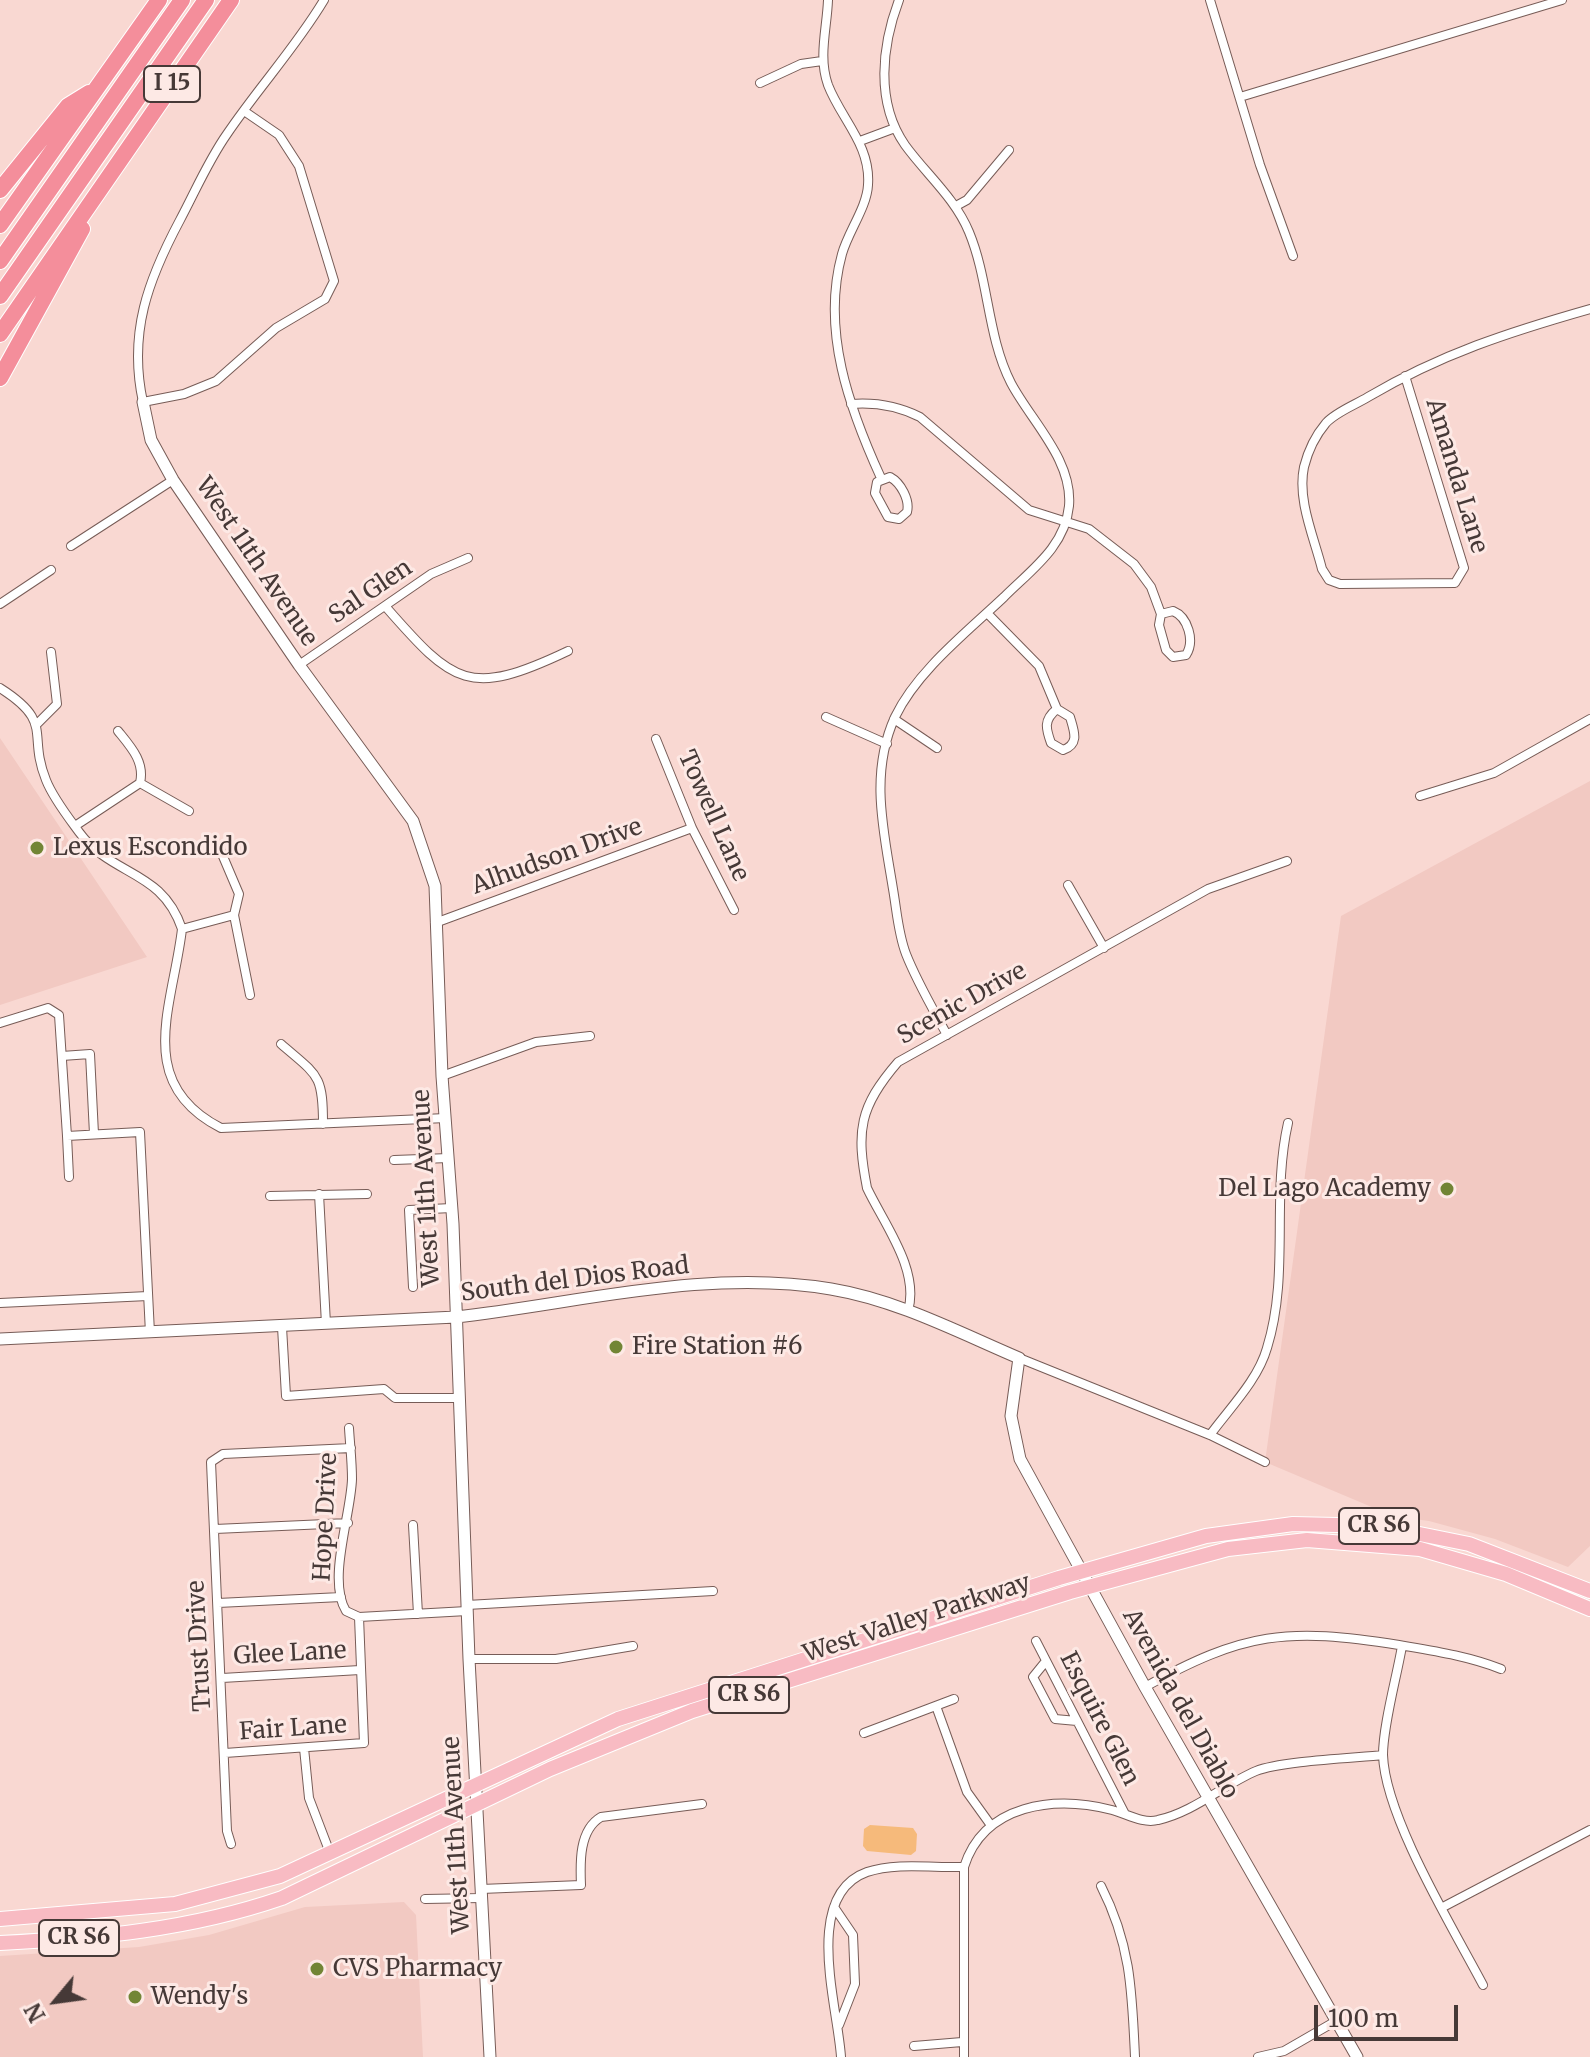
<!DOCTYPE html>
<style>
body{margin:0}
#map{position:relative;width:1590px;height:2057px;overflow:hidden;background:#f9d8d2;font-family:Merriweather,serif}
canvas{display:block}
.north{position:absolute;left:16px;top:1961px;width:80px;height:80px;-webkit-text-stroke:6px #fde9e5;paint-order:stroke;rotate:241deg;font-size:22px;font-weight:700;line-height:32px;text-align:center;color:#463937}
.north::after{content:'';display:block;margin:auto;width:28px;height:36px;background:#463937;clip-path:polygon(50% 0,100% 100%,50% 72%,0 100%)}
.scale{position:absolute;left:1314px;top:2005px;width:144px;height:36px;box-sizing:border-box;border:4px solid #463937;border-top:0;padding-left:10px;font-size:24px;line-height:28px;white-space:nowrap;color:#463937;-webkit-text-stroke:6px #fde9e5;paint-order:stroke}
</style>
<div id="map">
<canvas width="1590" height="2057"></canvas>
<div class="north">N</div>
<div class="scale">100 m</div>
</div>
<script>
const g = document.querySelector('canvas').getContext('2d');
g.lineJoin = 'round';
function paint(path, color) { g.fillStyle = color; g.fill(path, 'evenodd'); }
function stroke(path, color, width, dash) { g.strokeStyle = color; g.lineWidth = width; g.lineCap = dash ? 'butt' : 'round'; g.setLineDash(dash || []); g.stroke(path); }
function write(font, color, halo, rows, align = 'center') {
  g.font = font + ' Merriweather,serif'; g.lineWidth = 6; g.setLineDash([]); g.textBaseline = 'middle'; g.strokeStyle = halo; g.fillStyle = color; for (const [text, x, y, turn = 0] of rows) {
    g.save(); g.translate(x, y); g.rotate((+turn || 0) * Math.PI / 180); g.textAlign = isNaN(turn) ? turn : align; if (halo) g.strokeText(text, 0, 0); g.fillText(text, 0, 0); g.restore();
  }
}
const built = new Path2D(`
 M 0,738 L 147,957 L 0,1005 Z
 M 1590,781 L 1590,1546 L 1568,1567 L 1495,1539 L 1429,1521 L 1393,1516 L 1265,1462 L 1341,916 Z
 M 404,1902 L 416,1915 L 423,2057 L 0,2057 L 0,1956 L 139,1947 L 209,1935 L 305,1907 Z`);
const green = new Path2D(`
 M 870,1825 L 913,1828 L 917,1834 L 916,1851 L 911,1855 L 867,1851 L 863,1846 L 864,1829 Z`);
const minor = new Path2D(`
 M 828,0 C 827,28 818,57 828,85 C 841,119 871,145 868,185 C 867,207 848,232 842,254 C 821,330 849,408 881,478
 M 899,0 C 882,45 875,102 905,145 C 926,174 955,198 969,232 C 989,280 987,336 1011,383 C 1031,421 1073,460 1069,506 C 1065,547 1031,570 1004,597 C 967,632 917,671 895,717 C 869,774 884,832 893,889 C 897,912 898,933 906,954 C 917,982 933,1009 947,1035
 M 1210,0 L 1260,165 L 1293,256
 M 760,83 L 801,64 L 822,61
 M 1240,97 L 1562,0
 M 244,111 L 279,135 L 299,166 L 334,281 L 325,299 L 276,328 L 216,381 L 184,394 L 143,402 C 128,333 148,280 180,220 C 195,192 208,161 227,134 C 258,88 296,47 324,0
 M 860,141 L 895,128
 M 956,206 L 967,200 L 1009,150
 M 1405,376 L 1464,568 L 1455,583 L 1340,584 L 1329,580 L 1322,569 C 1314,537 1297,500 1304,467 C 1308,451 1315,436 1326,423 C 1336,412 1355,405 1368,397 C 1441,354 1509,332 1590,309
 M 851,404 C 876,402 898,406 920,417 L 1029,510 L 1089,529 L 1134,564 L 1151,587 L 1161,614 L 1159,625 L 1166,650 L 1173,657 L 1186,655 C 1195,641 1188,617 1173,611 L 1161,614
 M 890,477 C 901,483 910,500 907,512 L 899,519 L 888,517 L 875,493 L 877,482 Z
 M 71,546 L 173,480
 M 0,604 L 51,570
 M 385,606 C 454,685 469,698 568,651
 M 987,613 L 1039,666 L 1057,709
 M 299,665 L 431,574 L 468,558
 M 0,688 C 55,723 27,733 46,780 C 53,798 68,817 79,832 C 112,877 162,869 182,929 C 173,1006 133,1083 221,1128 L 446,1118
 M 1057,709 L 1070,717 C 1074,731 1080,744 1063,750 L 1051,743 C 1046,729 1043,720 1057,709 Z
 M 826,717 L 887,744
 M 894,719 L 937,748
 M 37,724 L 57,704 L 51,652
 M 118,731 C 131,747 145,762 140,783
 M 656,739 L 692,828 L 734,910
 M 1420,796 L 1494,773 L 1590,719
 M 75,826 L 140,783 L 189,811
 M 219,847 L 239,894 L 234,915
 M 1068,885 L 1104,948
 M 435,923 L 692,828
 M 182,929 L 234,915 L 250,995
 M 0,1023 L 48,1008 L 59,1015 L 67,1136 L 140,1132 L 150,1333
 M 281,1044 C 318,1076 323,1074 323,1124
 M 62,1056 L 90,1054 L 94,1134
 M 442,1076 L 536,1042 L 590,1036
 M 67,1136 L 69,1177
 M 394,1160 L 449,1158
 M 319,1194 L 326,1324
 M 270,1196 L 367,1194
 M 413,1287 L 409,1210 L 452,1208
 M 0,1303 L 148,1296
 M 908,1311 C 920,1270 884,1224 867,1188 C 856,1131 859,1107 898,1062 L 1208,889 L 1287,861
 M 282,1327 L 286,1396 L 384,1389 L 395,1398 L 459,1398
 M 1019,1358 L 1210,1435 L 1265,1462
 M 1210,1435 C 1229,1409 1258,1380 1267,1348 C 1290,1274 1271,1198 1288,1123
 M 413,1525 L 418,1614
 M 215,1529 L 348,1523
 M 218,1603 L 341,1597
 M 467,1605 L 713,1591
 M 359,1617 L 467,1611
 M 1036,1641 L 1125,1814
 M 1402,1646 C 1397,1676 1383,1725 1383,1755 C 1385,1817 1453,1928 1483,1985
 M 469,1659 L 556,1659 L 633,1646
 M 1046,1661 L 1033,1677 L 1055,1719 L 1077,1721
 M 222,1678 L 360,1670
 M 1145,1687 C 1244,1632 1287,1627 1399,1645 C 1434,1651 1468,1656 1501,1669
 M 936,1706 L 967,1792 L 990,1824
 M 864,1733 L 954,1699
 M 304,1748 L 309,1798 L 330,1853
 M 225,1753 L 364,1743 L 359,1617 L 346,1611 C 327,1580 351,1515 352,1479 C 352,1462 350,1445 349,1428
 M 231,1844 L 227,1831 L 211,1462 L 223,1454 L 351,1448
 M 1101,1886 C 1131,1945 1132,1991 1135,2057
 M 481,1889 L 581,1885 C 580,1862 579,1830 601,1817 L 702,1804
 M 425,1899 L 481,1898
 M 834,1907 L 853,1935 L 855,1984 L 839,2025
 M 1443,1907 L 1590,1830
 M 914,2046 L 962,2042
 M 841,2057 C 838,2007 802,1895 867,1872 C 896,1862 934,1868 964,1867
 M 964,2057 L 964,1867 C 984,1804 1054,1795 1112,1810 C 1127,1814 1143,1824 1158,1820 C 1194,1812 1223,1785 1256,1771 C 1280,1761 1353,1758 1383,1755
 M 1258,2057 L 1284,2051 L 1336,2021`);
const tertiary = new Path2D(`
 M 143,402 L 151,440 L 173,480 L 299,665 L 413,821 L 435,886 L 442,1076 L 453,1224 L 469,1659 L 490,2057
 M 0,1339 L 456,1317 C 580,1303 706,1268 831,1289 C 897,1300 958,1332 1019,1358 L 1011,1416 L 1020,1459 L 1145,1687 L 1357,2057`);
const primary = new Path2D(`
 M 0,1919 L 175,1904 L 280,1876 L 618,1719 L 1059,1578 L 1206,1536 L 1293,1524 L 1380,1526 L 1469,1544 L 1590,1591
 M 0,1943 C 97,1938 189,1930 282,1898 L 550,1769 L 692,1711 L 1070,1592 L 1228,1549 L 1307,1540 L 1420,1549 L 1506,1574 L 1590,1609`);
const motorway = new Path2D(`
 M 0,190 L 68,106 L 89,93
 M 0,225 L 159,0
 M 0,261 L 182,0
 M 0,296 L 206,0
 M 0,334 L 231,0
 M 0,378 L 82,229`);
const markers = [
 [37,848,8,"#728535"],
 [1447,1189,8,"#728535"],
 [616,1347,8,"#728535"],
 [317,1969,8,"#728535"],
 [135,1997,8,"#728535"]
];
const shields = [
 [172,84,56],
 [1379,1526,80],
 [749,1695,80],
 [79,1938,80]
];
const shieldNames = [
 ["I 15",172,84],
 ["CR S6",1379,1526],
 ["CR S6",749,1695],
 ["CR S6",79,1938]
];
const streetNames = [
 ["Amanda Lane",1456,476,73],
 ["West 11th Avenue",256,562,56],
 ["Sal Glen",371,592,-34],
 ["Towell Lane",713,816,66],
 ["Alhudson Drive",557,857,-20],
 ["Scenic Drive",962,1004,-29],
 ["West 11th Avenue",427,1188,-93],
 ["South del Dios Road",575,1280,-7],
 ["Hope Drive",326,1517,-87],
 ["West Valley Parkway",917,1619,-18],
 ["Trust Drive",200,1646,-93],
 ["Glee Lane",290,1654,-3],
 ["Avenida del Diablo",1180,1704,61],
 ["Esquire Glen",1099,1719,63],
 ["Fair Lane",293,1729,-4],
 ["West 11th Avenue",457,1835,-93]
];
const poiNames = [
 ["Lexus Escondido",53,848],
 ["Del Lago Academy",1431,1189,"right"],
 ["Fire Station #6",632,1347],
 ["CVS Pharmacy",333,1969],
 ["Wendy's",151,1997]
];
paint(built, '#f2c9c2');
paint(green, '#f6ba7b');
stroke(minor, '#775c57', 10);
stroke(tertiary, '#775c57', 13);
stroke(primary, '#fff', 16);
stroke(motorway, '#fff', 18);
stroke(minor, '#fff', 8);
stroke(tertiary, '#fff', 11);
stroke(primary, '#f8bbc3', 14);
stroke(motorway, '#f48e9b', 16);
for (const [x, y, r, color] of markers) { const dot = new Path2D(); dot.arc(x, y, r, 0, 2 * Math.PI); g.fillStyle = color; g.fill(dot); stroke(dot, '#fde9e5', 3); }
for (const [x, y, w] of shields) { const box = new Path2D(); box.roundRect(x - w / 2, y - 18, w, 36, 6); g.fillStyle = '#fde9e5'; g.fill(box); stroke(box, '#463937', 2); }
write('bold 22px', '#463937', null, shieldNames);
write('24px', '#463937', '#fde9e5', streetNames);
write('24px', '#463937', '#fde9e5', poiNames, 'left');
</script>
